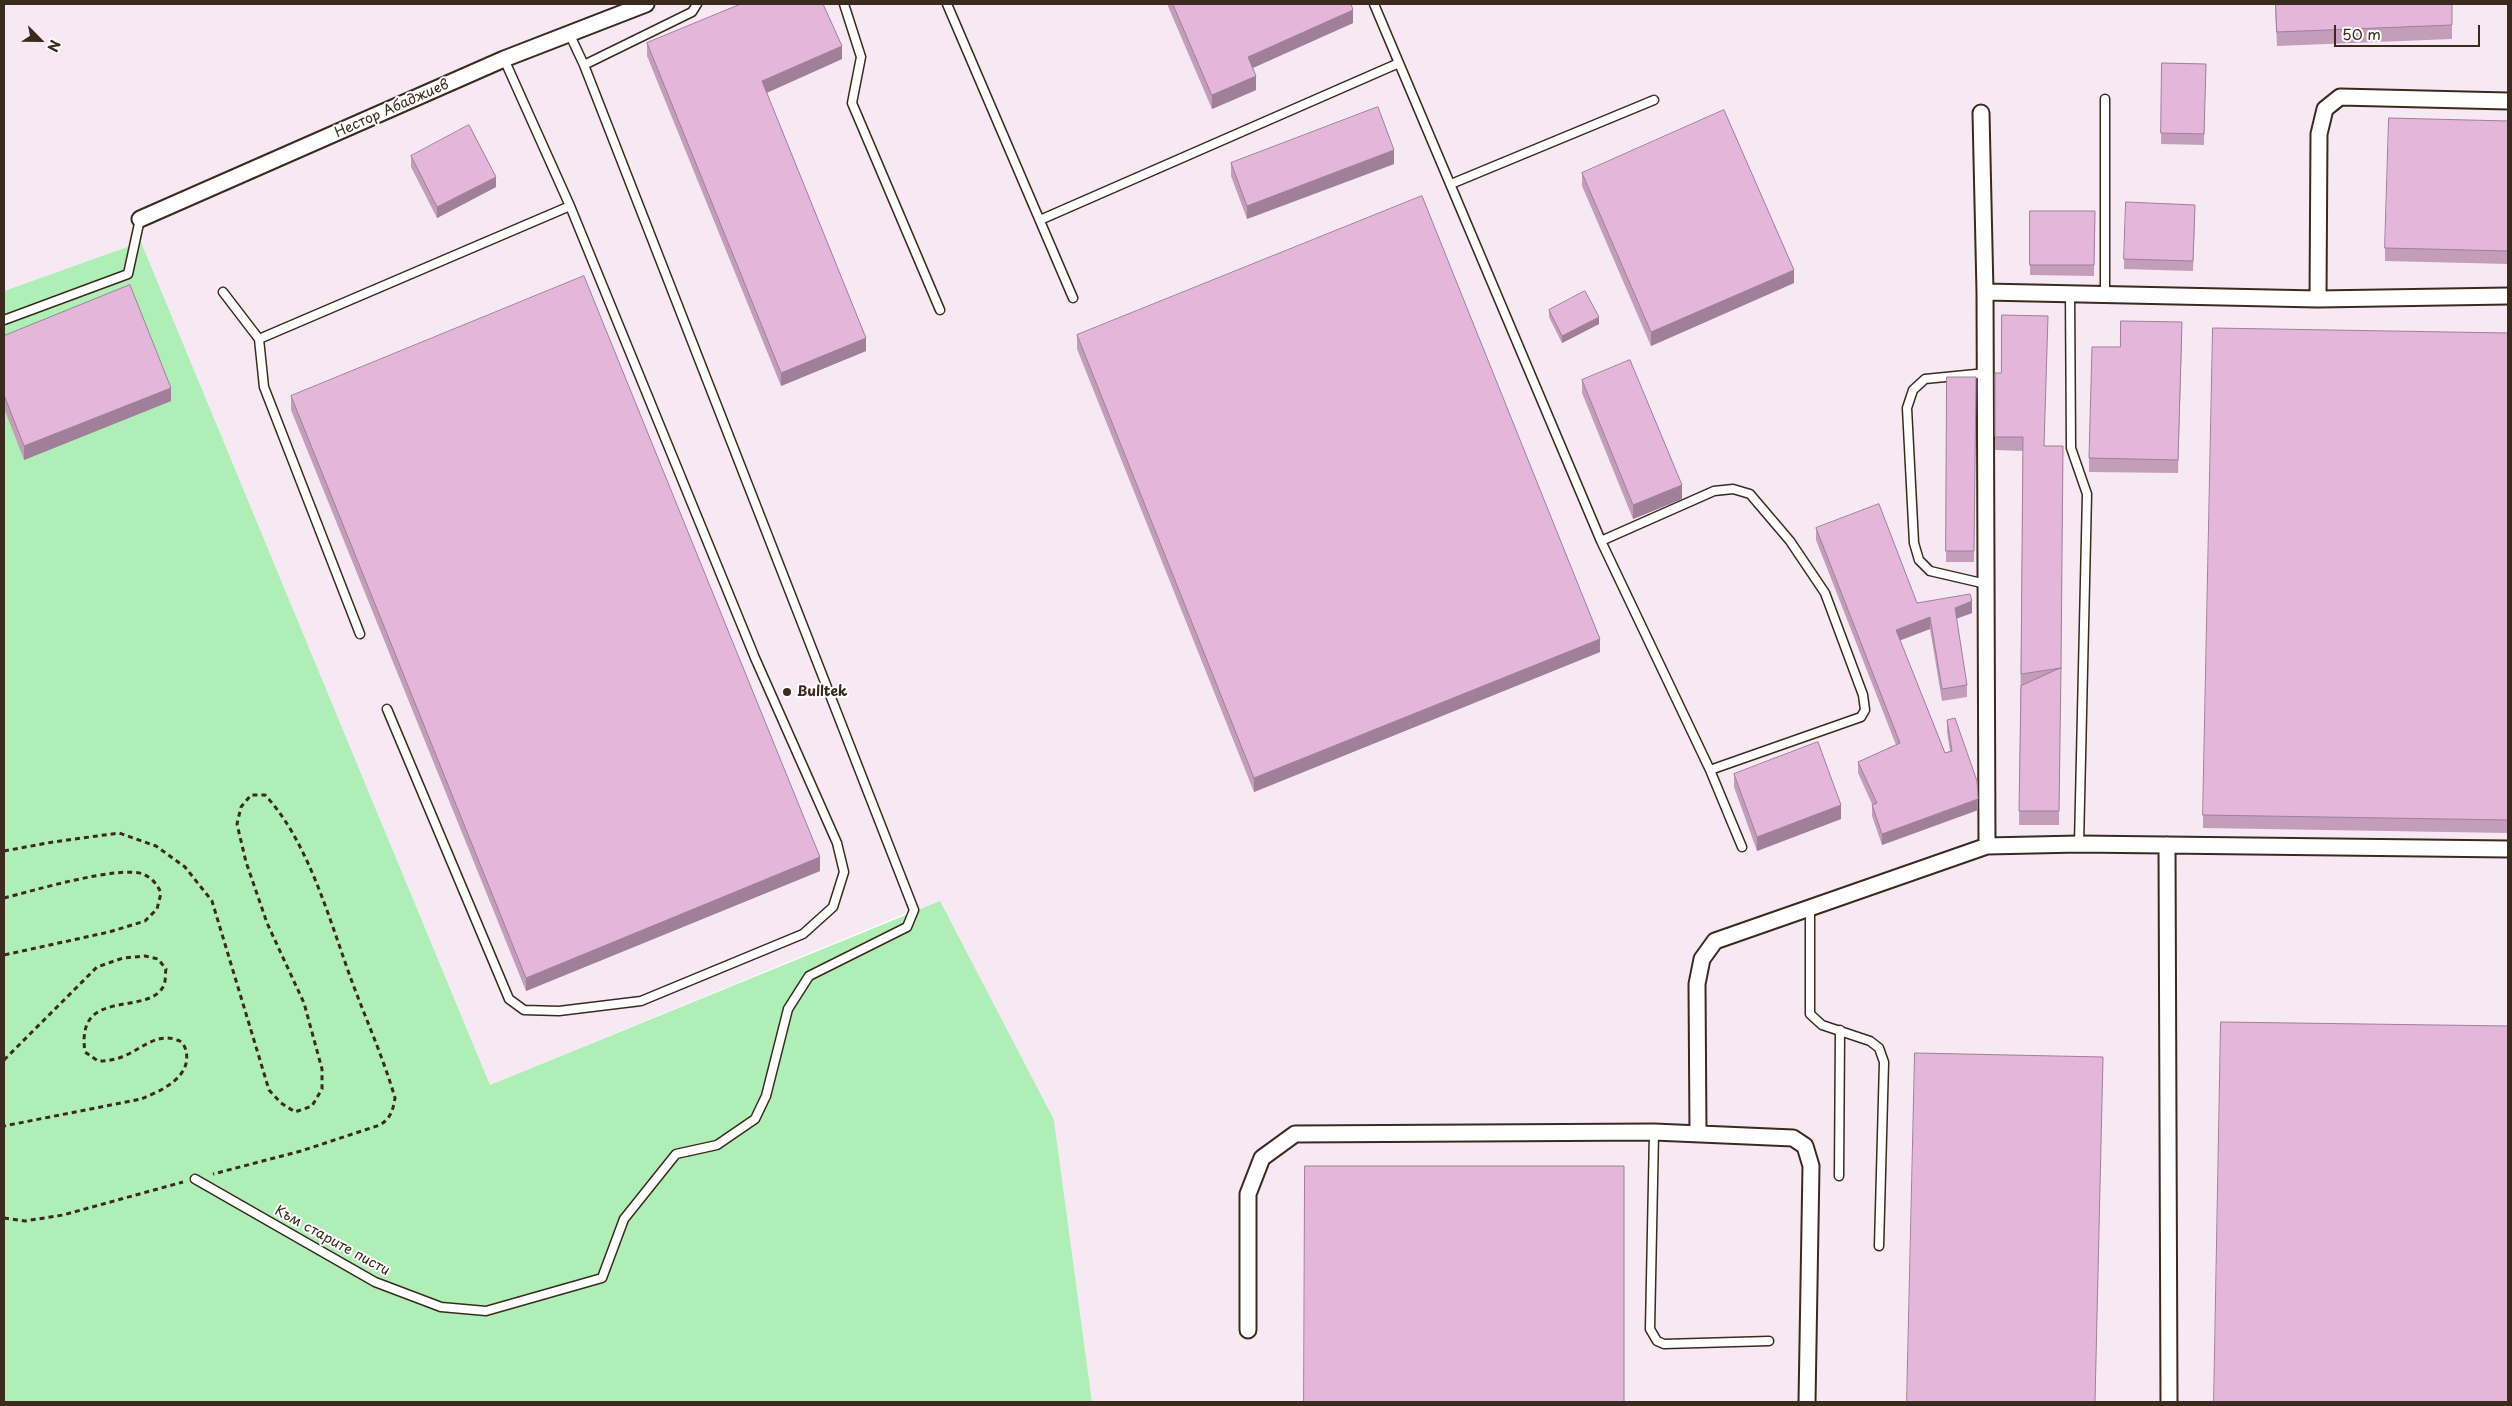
<!DOCTYPE html>
<meta charset="utf-8">
<style>
body{margin:0}
#map{position:relative;width:2512px;height:1406px;overflow:hidden;background:#fff;font-family:"Playpen Sans",sans-serif}
canvas{display:block}
.frame{position:absolute;inset:0;border:5px solid #3b2a1e;pointer-events:none}
.north{position:absolute;left:15px;top:15px;width:50px;height:50px;-webkit-text-stroke:4px #fff;paint-order:stroke;rotate:113deg;font-size:14px;font-weight:700;line-height:20px;text-align:center;color:#3b2a1e}
.north::after{content:'';display:block;margin:auto;width:18px;height:22px;background:#3b2a1e;clip-path:polygon(50% 0,100% 100%,50% 72%,0 100%)}
.scale{position:absolute;left:2334px;top:25px;width:146px;height:22px;box-sizing:border-box;border:2px solid #3b2a1e;border-top:0;padding-left:6px;font-size:15px;line-height:18px;white-space:nowrap;color:#3b2a1e;-webkit-text-stroke:4px #fff;paint-order:stroke}
</style>
<div id="map">
<canvas width="2512" height="1406"></canvas>
<div class="frame"></div>
<div class="north">N</div>
<div class="scale">50 m</div>
</div>
<script>
const g = document.querySelector('canvas').getContext('2d');
g.lineJoin = 'round';
function paint(path, color) { g.fillStyle = color; g.fill(path, 'evenodd'); }
function stroke(path, color, width, dash) { g.strokeStyle = color; g.lineWidth = width; g.lineCap = dash ? 'butt' : 'round'; g.setLineDash(dash || []); g.stroke(path); }
function write(font, color, halo, rows, align = 'center') {
  g.font = font + ' "Playpen Sans",sans-serif'; g.lineWidth = 4; g.setLineDash([]); g.textBaseline = 'middle'; g.strokeStyle = halo; g.fillStyle = color; for (const [text, x, y, turn = 0] of rows) {
    g.save(); g.translate(x, y); g.rotate((+turn || 0) * Math.PI / 180); g.textAlign = isNaN(turn) ? turn : align; if (halo) g.strokeText(text, 0, 0); g.fillText(text, 0, 0); g.restore();
  }
}
const built = new Path2D(`
 M 4,4 L 2508,4 L 2508,1402 L 1092,1402 L 1054,1120 L 914,910 L 490,1085 L 141,242 L 4,291 Z`);
const green = new Path2D(`
 M 141,242 L 490,1085 L 940,901 L 1054,1120 L 1092,1402 L 4,1402 L 4,291 Z`);
const path = new Path2D(`
 M 4,851 L 53,842 L 119,833 L 156,846 L 185,867 L 212,901 L 269,1090 L 281,1103 L 295,1112 L 312,1106 L 322,1089 L 322,1069 L 304,1003 L 267,923 L 246,862 L 237,824 L 241,807 L 251,795 L 265,795 C 310,843 331,926 354,987 C 368,1024 384,1060 395,1098 C 393,1110 391,1118 380,1125 L 301,1151 L 213,1174
 M 4,898 C 32,891 119,865 143,874 C 152,878 157,884 161,893 L 157,909 L 145,921 L 109,932 L 4,955
 M 4,1060 L 97,967 L 123,958 L 145,956 L 158,959 L 166,969 C 165,973 166,980 164,985 C 149,1018 75,985 85,1052 L 98,1061 C 107,1061 115,1060 124,1056 C 140,1050 157,1032 177,1040 C 182,1041 185,1046 186,1051 C 192,1077 161,1091 141,1099 L 4,1126
 M 4,1218 L 25,1221 L 63,1215 L 183,1182`);
const lane = new Path2D(`
 M 844,4 L 861,57 L 852,103 L 940,310
 M 947,4 L 1073,298
 M 1374,4 L 1601,541 L 1710,770 L 1742,847
 M 569,33 L 584,65 L 692,12 L 697,4
 M 2105,99 L 2105,294
 M 1451,184 L 1654,100
 M 1040,220 L 1399,63
 M 223,292 L 259,339 L 264,387 L 360,634
 M 2070,293 L 2071,448 L 2087,494 L 2079,844
 M 4,320 L 128,274 L 140,219
 M 259,339 L 570,206
 M 1986,373 L 1925,379 L 1913,390 L 1907,408 L 1914,543 L 1919,560 L 1930,571 L 1986,584
 M 1601,541 L 1714,491 L 1733,489 L 1750,494 L 1790,541 L 1825,593 L 1863,695 L 1865,710 L 1861,717 L 1710,770
 M 387,709 L 509,999 L 524,1010 L 559,1011 L 641,1001 L 803,934 L 833,907 L 844,872 L 837,843 L 755,658 L 570,206 L 504,59
 M 1810,908 L 1810,1014 L 1822,1025 L 1870,1041 L 1879,1048 L 1884,1062 L 1879,1246
 M 1654,1132 L 1650,1329 L 1657,1341 L 1664,1344 L 1769,1341
 M 1839,1176 L 1840,1030
 M 195,1179 L 375,1282 L 441,1307 L 486,1311 L 602,1278 L 624,1219 L 676,1154 L 717,1145 L 755,1119 L 766,1096 L 788,1009 L 809,976 L 907,927 L 914,910 L 584,65`);
const street = new Path2D(`
 M 1981,113 L 1985,292 L 1987,846
 M 140,219 L 504,59 L 646,4
 M 1985,292 L 2318,299 L 2508,296
 M 2318,299 L 2319,134 L 2325,109 L 2340,97 L 2508,101
 M 2167,845 L 2169,1402
 M 1698,1133 L 1697,984 L 1702,959 L 1715,941 L 1987,846 L 2079,844 L 2508,849
 M 1248,1330 L 1248,1194 L 1262,1158 L 1295,1134 L 1654,1132 L 1793,1138 L 1805,1146 L 1811,1166 L 1807,1402`);
const wall = new Path2D(`
 M 1167,4 L 1351,4 L 1353,23 L 1253,68 L 1256,90 L 1212,109 Z
 M 2275,4 L 2452,4 L 2452,39 L 2277,46 Z
 M 647,43 L 842,59 L 766,93 L 866,351 L 781,386 L 647,56 Z
 M 2162,63 L 2206,64 L 2204,145 L 2161,144 Z
 M 2508,121 L 2508,264 L 2385,261 L 2385,248 Z
 M 411,156 L 496,187 L 437,218 L 411,167 Z
 M 1231,163 L 1394,164 L 1247,219 L 1231,176 Z
 M 1582,173 L 1794,283 L 1651,346 L 1582,186 Z
 M 2030,211 L 2095,211 L 2094,276 L 2030,275 Z
 M 2195,215 L 2193,271 L 2124,269 L 2124,259 Z
 M 1549,310 L 1599,324 L 1562,343 L 1549,317 Z
 M 2508,333 L 2508,833 L 2203,828 L 2203,815 Z
 M 1077,335 L 1600,652 L 1254,792 L 1077,349 Z
 M 4,336 L 171,401 L 24,460 L 4,408 Z
 M 2182,336 L 2178,473 L 2089,472 L 2089,458 L 2120,347 Z
 M 1995,373 L 2045,446 L 2063,446 L 2059,825 L 2019,825 L 2023,451 L 1995,450 Z
 M 1947,377 L 1976,377 L 1974,562 L 1946,562 Z
 M 1582,380 L 1682,499 L 1633,519 L 1582,393 Z
 M 291,396 L 820,871 L 526,991 L 291,410 Z
 M 1816,528 L 1917,603 L 1972,613 L 1956,619 L 1967,685 L 1967,697 L 1942,701 L 1930,629 L 1900,640 L 1945,753 L 1950,751 L 1947,732 L 1947,720 L 1978,810 L 1882,845 L 1872,816 L 1872,804 L 1858,773 L 1858,762 L 1896,745 L 1816,540 Z
 M 1734,774 L 1841,819 L 1757,851 L 1734,787 Z`);
const shadedWall = new Path2D(`
 M 1353,10 L 1353,23 L 1248,70 L 1248,57 Z
 M 842,46 L 842,59 L 762,95 L 762,81 Z
 M 1256,76 L 1256,90 L 1212,109 L 1212,95 Z
 M 1394,150 L 1394,164 L 1247,219 L 1247,206 Z
 M 496,177 L 496,187 L 437,218 L 437,207 Z
 M 1794,270 L 1794,283 L 1651,346 L 1651,332 Z
 M 1599,317 L 1599,324 L 1562,343 L 1562,336 Z
 M 866,338 L 866,351 L 781,386 L 781,373 Z
 M 171,388 L 171,401 L 24,460 L 24,446 Z
 M 1682,485 L 1682,499 L 1633,519 L 1633,505 Z
 M 1972,601 L 1972,613 L 1955,619 L 1955,608 Z
 M 1930,617 L 1930,629 L 1896,642 L 1896,630 Z
 M 1600,639 L 1600,652 L 1254,792 L 1254,778 Z
 M 1978,799 L 1978,810 L 1882,845 L 1882,834 Z
 M 1841,805 L 1841,819 L 1757,851 L 1757,837 Z
 M 820,857 L 820,871 L 526,991 L 526,978 Z`);
const building = new Path2D(`
 M 741,4 L 823,4 L 842,46 L 762,81 L 866,338 L 781,373 L 647,43 Z
 M 1173,4 L 1351,4 L 1353,10 L 1248,57 L 1256,76 L 1212,95 Z
 M 2276,4 L 2452,4 L 2452,25 L 2277,32 Z
 M 2162,63 L 2206,64 L 2204,134 L 2161,133 Z
 M 1378,107 L 1394,150 L 1247,206 L 1231,163 Z
 M 1724,110 L 1794,270 L 1651,332 L 1582,173 Z
 M 2389,118 L 2508,121 L 2508,251 L 2385,248 Z
 M 469,125 L 496,177 L 437,207 L 411,156 Z
 M 1422,196 L 1600,639 L 1254,778 L 1077,335 Z
 M 2126,202 L 2195,205 L 2193,261 L 2124,259 Z
 M 2030,211 L 2095,211 L 2094,265 L 2030,265 Z
 M 584,276 L 820,857 L 526,978 L 291,396 Z
 M 130,285 L 171,388 L 24,446 L 4,395 L 4,336 Z
 M 1585,291 L 1599,317 L 1562,336 L 1549,310 Z
 M 2002,315 L 2048,316 L 2044,446 L 2063,446 L 2061,668 L 2021,674 L 2023,437 L 1995,437 L 1995,373 L 2001,373 Z
 M 2121,321 L 2182,322 L 2178,460 L 2089,458 L 2092,347 L 2120,347 Z
 M 2213,328 L 2508,333 L 2508,820 L 2203,815 Z
 M 1630,360 L 1682,485 L 1633,505 L 1582,380 Z
 M 1947,377 L 1976,377 L 1974,551 L 1946,551 Z
 M 1879,504 L 1917,603 L 1970,594 L 1972,601 L 1955,608 L 1967,685 L 1942,689 L 1930,617 L 1896,630 L 1945,753 L 1952,751 L 1947,720 L 1955,718 L 1977,781 L 1978,799 L 1882,834 L 1872,805 L 1877,803 L 1858,762 L 1900,743 L 1816,528 Z
 M 2061,668 L 2059,811 L 2019,811 L 2021,686 Z
 M 1818,742 L 1841,805 L 1757,837 L 1734,774 Z
 M 2221,1022 L 2508,1026 L 2508,1402 L 2214,1402 Z
 M 1915,1053 L 2103,1057 L 2095,1402 L 1907,1402 Z
 M 1305,1166 L 1624,1166 L 1624,1402 L 1304,1402 Z`);
const markers = [
 [787,692,5,"#3b2a1e"]
];
const streetNames = [
 ["Нестор Абаджиев",392,109,-24],
 ["Към старите писти",332,1241,29]
];
const poiNames = [
 ["Bulltek",797,692]
];
paint(built, '#f7e9f4');
paint(green, '#afeeb6');
stroke(lane, '#3b2a1e', 11);
stroke(street, '#3b2a1e', 19);
stroke(path, '#3b2a1e', 3, [5, 4]);
stroke(lane, '#fff', 8);
stroke(street, '#fff', 15);
paint(wall, '#c49dbb');
paint(shadedWall, '#a07f99');
paint(building, '#e4b6da');
stroke(building, '#a07f99', 1);
for (const [x, y, r, color] of markers) { const dot = new Path2D(); dot.arc(x, y, r, 0, 2 * Math.PI); g.fillStyle = color; g.fill(dot); stroke(dot, '#fff', 2); }
write('14px', '#3b2a1e', '#fff', streetNames);
write('bold 14px', '#3b2a1e', '#fff', poiNames, 'left');
</script>
